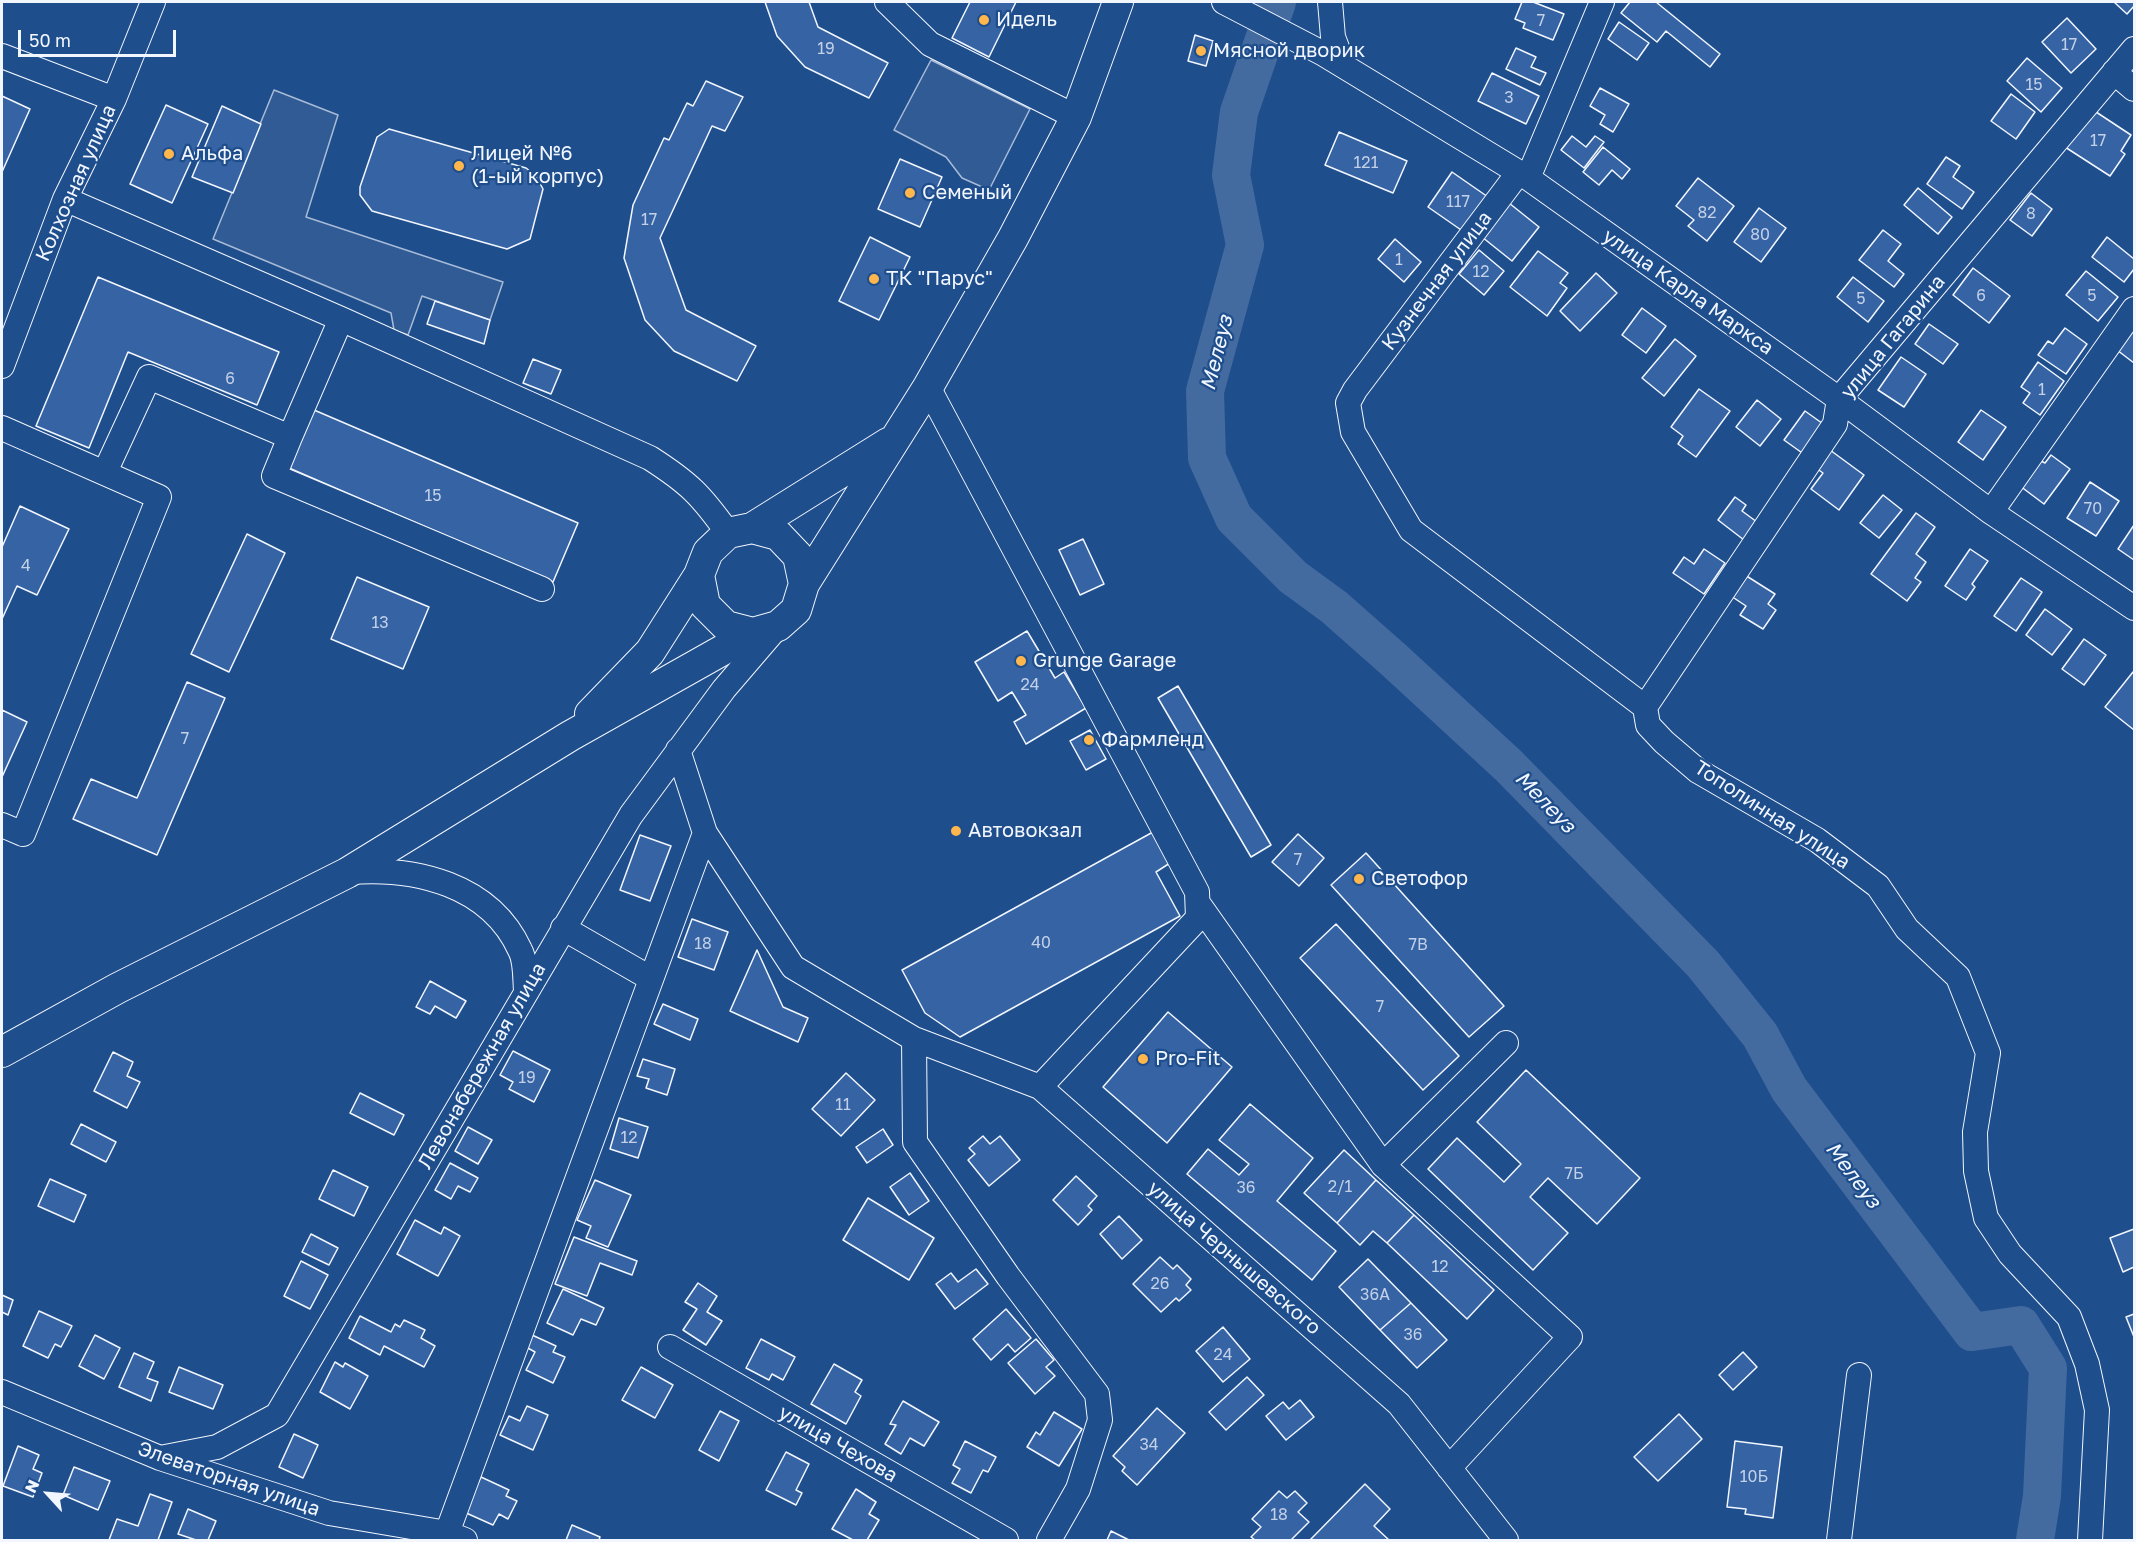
<!DOCTYPE html>
<meta charset="utf-8">
<style>
body{margin:0}
#map{position:relative;width:2136px;height:1542px;overflow:hidden;background:#1f4e8c;font-family:"Golos Text",sans-serif}
canvas{display:block}
.frame{position:absolute;inset:0;border:3px solid #f2f6ff;pointer-events:none}
.north{position:absolute;left:18px;top:1464px;width:60px;height:60px;-webkit-text-stroke:4px #1f4e8c;paint-order:stroke;rotate:296deg;font-size:16px;font-weight:700;line-height:24px;text-align:center;color:#f2f6ff}
.north::after{content:'';display:block;margin:auto;width:21px;height:27px;background:#f2f6ff;clip-path:polygon(50% 0,100% 100%,50% 72%,0 100%)}
.scale{position:absolute;left:18px;top:30px;width:158px;height:27px;box-sizing:border-box;border:3px solid #f2f6ff;border-top:0;padding-left:8px;font-size:18px;line-height:21px;white-space:nowrap;color:#f2f6ff;-webkit-text-stroke:4px #1f4e8c;paint-order:stroke}
</style>
<div id="map">
<canvas width="2136" height="1542"></canvas>
<div class="frame"></div>
<div class="north">N</div>
<div class="scale">50 m</div>
</div>
<script>
const g = document.querySelector('canvas').getContext('2d');
g.lineJoin = 'round';
function paint(path, color) { g.fillStyle = color; g.fill(path, 'evenodd'); }
function stroke(path, color, width, dash) { g.strokeStyle = color; g.lineWidth = width; g.lineCap = dash ? 'butt' : 'round'; g.setLineDash(dash || []); g.stroke(path); }
function write(font, color, halo, rows, align = 'center') {
  g.font = font + ' "Golos Text",sans-serif'; g.lineWidth = 4.5; g.setLineDash([]); g.textBaseline = 'middle'; g.strokeStyle = halo; g.fillStyle = color; for (const [text, x, y, turn = 0] of rows) {
    g.save(); g.translate(x, y); g.rotate((+turn || 0) * Math.PI / 180); g.textAlign = isNaN(turn) ? turn : align; if (halo) g.strokeText(text, 0, 0); g.fillText(text, 0, 0); g.restore();
  }
}
const built = new Path2D(`
 M 931,60 L 1030,109 L 989,190 L 962,178 L 946,157 L 894,130 Z
 M 274,90 L 338,115 L 306,217 L 503,282 L 490,320 L 422,296 L 408,335 L 394,330 L 391,313 L 213,239 Z`);
const river = new Path2D(`
 M 1277,2 L 1239,112 L 1231,175 L 1245,245 L 1205,391 L 1207,458 L 1234,518 L 1293,577 L 1334,607 L 1394,660 L 1509,766 L 1703,964 L 1760,1035 L 1789,1089 L 1972,1332 L 2021,1325 L 2048,1368 L 2042,1496 L 2035,1540`);
const building = new Path2D(`
 M 765,2 L 809,2 L 818,27 L 888,63 L 869,98 L 805,67 L 777,36 Z
 M 970,2 L 1016,2 L 989,57 L 952,38 Z
 M 1522,2 L 1533,2 L 1564,14 L 1553,40 L 1523,28 L 1525,23 L 1515,19 Z
 M 1630,2 L 1656,2 L 1720,54 L 1710,67 L 1666,31 L 1657,42 L 1621,13 Z
 M 2114,2 L 2134,2 L 2134,6 L 2127,14 Z
 M 2067,18 L 2096,49 L 2071,73 L 2042,42 Z
 M 1619,22 L 1649,43 L 1637,60 L 1608,39 Z
 M 1195,35 L 1213,41 L 1206,66 L 1188,61 Z
 M 1516,48 L 1536,57 L 1531,67 L 1546,73 L 1540,85 L 1506,69 Z
 M 2027,58 L 2062,88 L 2041,112 L 2007,81 Z
 M 1492,73 L 1539,96 L 1526,124 L 1478,101 Z
 M 706,81 L 743,97 L 725,131 L 712,126 L 660,238 L 686,310 L 756,346 L 737,381 L 674,351 L 645,320 L 624,258 L 633,205 L 664,138 L 669,140 L 687,103 L 693,106 Z
 M 1600,88 L 1629,104 L 1613,132 L 1600,124 L 1605,115 L 1590,106 Z
 M 2011,94 L 2035,112 L 2016,139 L 1991,121 Z
 M 2,96 L 30,109 L 2,172 Z
 M 166,105 L 208,124 L 172,203 L 130,184 Z
 M 222,106 L 261,124 L 233,193 L 192,177 Z
 M 2090,108 L 2131,135 L 2121,151 L 2125,154 L 2110,176 L 2065,147 Z
 M 389,129 L 526,168 L 536,176 L 543,189 L 530,239 L 507,249 L 372,211 L 360,195 L 360,187 L 377,137 Z
 M 1339,132 L 1407,161 L 1393,193 L 1325,165 Z
 M 1572,136 L 1586,147 L 1595,136 L 1604,142 L 1584,168 L 1561,150 Z
 M 1603,147 L 1630,169 L 1622,179 L 1612,170 L 1599,185 L 1583,172 Z
 M 1946,157 L 1960,166 L 1953,177 L 1974,192 L 1962,209 L 1927,184 Z
 M 900,159 L 942,177 L 920,227 L 878,209 Z
 M 1452,172 L 1488,197 L 1464,232 L 1428,207 Z
 M 1698,178 L 1734,206 L 1707,241 L 1688,226 L 1694,220 L 1676,206 Z
 M 1918,188 L 1952,217 L 1938,234 L 1904,205 Z
 M 2031,193 L 2052,209 L 2032,236 L 2010,220 Z
 M 1509,203 L 1539,227 L 1512,261 L 1482,237 Z
 M 1759,208 L 1786,228 L 1761,262 L 1734,242 Z
 M 1883,230 L 1901,244 L 1888,261 L 1904,274 L 1894,287 L 1859,260 Z
 M 870,237 L 910,257 L 879,320 L 839,301 Z
 M 2107,237 L 2134,259 L 2134,269 L 2124,282 L 2092,257 Z
 M 1395,239 L 1421,262 L 1404,282 L 1378,259 Z
 M 1479,250 L 1504,271 L 1484,295 L 1459,274 Z
 M 1538,251 L 1568,273 L 1560,283 L 1567,288 L 1547,316 L 1510,287 Z
 M 1973,268 L 2010,296 L 1989,323 L 1953,295 Z
 M 2086,271 L 2118,297 L 2098,321 L 2066,295 Z
 M 1596,273 L 1617,293 L 1580,331 L 1560,311 Z
 M 98,277 L 279,352 L 257,405 L 128,352 L 89,448 L 36,426 Z
 M 1853,277 L 1884,301 L 1868,322 L 1837,297 Z
 M 435,301 L 490,320 L 484,344 L 427,324 Z
 M 1642,308 L 1666,326 L 1646,353 L 1622,335 Z
 M 1929,324 L 1958,344 L 1943,364 L 1915,344 Z
 M 2134,325 L 2134,363 L 2117,350 Z
 M 2065,328 L 2087,344 L 2066,374 L 2038,355 L 2048,341 L 2053,344 Z
 M 1675,339 L 1696,356 L 1664,396 L 1642,378 Z
 M 1901,357 L 1926,374 L 1904,407 L 1878,390 Z
 M 533,359 L 561,370 L 551,394 L 523,383 Z
 M 2038,362 L 2064,381 L 2040,415 L 2023,403 L 2030,393 L 2021,387 Z
 M 1699,389 L 1730,411 L 1696,457 L 1678,444 L 1683,436 L 1671,427 Z
 M 1757,400 L 1781,419 L 1760,446 L 1736,427 Z
 M 314,410 L 578,523 L 553,582 L 289,468 Z
 M 1981,410 L 2006,427 L 1983,460 L 1958,442 Z
 M 1805,411 L 1826,426 L 1805,455 L 1784,440 Z
 M 1830,450 L 1864,475 L 1839,510 L 1811,489 L 1823,473 L 1816,468 Z
 M 2051,455 L 2070,469 L 2044,504 L 2020,486 L 2039,460 L 2045,463 Z
 M 2090,482 L 2119,501 L 2096,536 L 2067,518 Z
 M 1883,495 L 1902,510 L 1879,538 L 1860,523 Z
 M 1735,497 L 1746,505 L 1742,511 L 1757,522 L 1744,540 L 1718,520 Z
 M 20,506 L 69,529 L 37,595 L 17,586 L 2,619 L 2,547 Z
 M 1916,513 L 1935,527 L 1916,554 L 1926,562 L 1915,578 L 1921,582 L 1907,601 L 1871,574 Z
 M 2134,525 L 2134,560 L 2118,549 Z
 M 247,534 L 285,553 L 229,672 L 191,654 Z
 M 1083,539 L 1104,584 L 1080,595 L 1059,550 Z
 M 1704,549 L 1725,563 L 1704,594 L 1673,573 L 1684,557 L 1694,564 Z
 M 1970,549 L 1988,561 L 1972,584 L 1975,587 L 1966,600 L 1945,586 Z
 M 1745,575 L 1775,594 L 1768,604 L 1776,610 L 1763,629 L 1740,615 L 1746,606 L 1731,596 Z
 M 357,577 L 429,607 L 403,669 L 331,639 Z
 M 2021,578 L 2042,592 L 2016,631 L 1994,616 Z
 M 2045,609 L 2072,629 L 2052,655 L 2026,635 Z
 M 1027,631 L 1055,678 L 1064,672 L 1086,708 L 1026,744 L 1014,722 L 1026,715 L 1012,692 L 998,701 L 975,662 Z
 M 2084,639 L 2106,655 L 2084,685 L 2062,669 Z
 M 2133,672 L 2134,674 L 2134,730 L 2105,707 Z
 M 187,682 L 225,698 L 157,855 L 73,819 L 91,779 L 137,798 Z
 M 1178,686 L 1271,845 L 1251,857 L 1158,698 Z
 M 2,710 L 27,722 L 2,777 Z
 M 1090,730 L 1106,759 L 1086,770 L 1070,741 Z
 M 1153,832 L 1170,863 L 1156,872 L 1180,916 L 960,1037 L 925,1013 L 902,970 Z
 M 1298,834 L 1324,858 L 1299,886 L 1272,862 Z
 M 640,835 L 671,846 L 650,901 L 620,890 Z
 M 1366,853 L 1504,1006 L 1469,1037 L 1331,885 Z
 M 692,919 L 728,932 L 714,970 L 678,957 Z
 M 1336,924 L 1459,1056 L 1423,1090 L 1300,958 Z
 M 757,950 L 783,1007 L 808,1018 L 798,1042 L 730,1011 Z
 M 430,981 L 466,1001 L 456,1018 L 435,1006 L 430,1014 L 416,1007 Z
 M 663,1004 L 698,1019 L 690,1040 L 654,1024 Z
 M 1168,1012 L 1232,1067 L 1167,1143 L 1103,1087 Z
 M 513,1051 L 550,1070 L 534,1102 L 509,1089 L 513,1082 L 500,1075 Z
 M 113,1052 L 133,1062 L 127,1076 L 140,1082 L 127,1108 L 94,1091 Z
 M 643,1059 L 675,1069 L 667,1095 L 646,1088 L 649,1079 L 637,1076 Z
 M 1526,1070 L 1640,1178 L 1597,1224 L 1548,1178 L 1530,1197 L 1568,1233 L 1533,1270 L 1428,1169 L 1457,1138 L 1504,1182 L 1521,1164 L 1477,1122 Z
 M 846,1073 L 875,1100 L 841,1136 L 812,1109 Z
 M 360,1093 L 404,1115 L 394,1135 L 350,1113 Z
 M 1250,1104 L 1313,1158 L 1277,1201 L 1336,1251 L 1312,1280 L 1187,1174 L 1208,1149 L 1239,1175 L 1249,1164 L 1219,1140 Z
 M 619,1118 L 648,1127 L 638,1158 L 610,1149 Z
 M 81,1124 L 116,1142 L 106,1162 L 71,1144 Z
 M 468,1127 L 492,1140 L 478,1164 L 455,1151 Z
 M 883,1129 L 893,1145 L 867,1163 L 856,1147 Z
 M 983,1136 L 990,1144 L 1000,1136 L 1020,1160 L 989,1186 L 968,1160 L 975,1154 L 969,1148 Z
 M 1344,1150 L 1376,1180 L 1337,1223 L 1304,1193 Z
 M 450,1163 L 478,1178 L 470,1192 L 458,1186 L 451,1199 L 435,1190 Z
 M 333,1170 L 368,1187 L 354,1216 L 319,1199 Z
 M 910,1173 L 929,1201 L 909,1215 L 890,1187 Z
 M 1076,1176 L 1097,1196 L 1088,1206 L 1092,1210 L 1078,1225 L 1053,1200 Z
 M 50,1179 L 86,1195 L 74,1222 L 38,1206 Z
 M 595,1180 L 631,1195 L 608,1247 L 586,1238 L 591,1226 L 577,1220 Z
 M 1376,1180 L 1414,1215 L 1387,1243 L 1373,1231 L 1360,1245 L 1337,1223 Z
 M 868,1198 L 934,1238 L 909,1280 L 843,1240 Z
 M 1414,1215 L 1494,1290 L 1467,1319 L 1387,1243 Z
 M 1119,1216 L 1142,1240 L 1122,1259 L 1100,1234 Z
 M 415,1220 L 441,1234 L 444,1227 L 460,1236 L 438,1276 L 397,1254 Z
 M 2134,1229 L 2134,1267 L 2123,1272 L 2110,1238 Z
 M 311,1234 L 338,1248 L 329,1265 L 302,1252 Z
 M 574,1237 L 637,1261 L 632,1275 L 600,1263 L 587,1296 L 555,1284 Z
 M 1160,1257 L 1173,1269 L 1177,1265 L 1191,1279 L 1186,1285 L 1191,1290 L 1179,1301 L 1176,1298 L 1161,1312 L 1133,1284 Z
 M 1368,1259 L 1411,1303 L 1380,1330 L 1339,1287 Z
 M 301,1261 L 328,1275 L 310,1309 L 284,1296 Z
 M 976,1269 L 988,1284 L 955,1309 L 936,1284 L 951,1273 L 958,1282 Z
 M 698,1283 L 717,1296 L 707,1312 L 722,1321 L 706,1345 L 683,1330 L 697,1309 L 685,1302 Z
 M 563,1289 L 604,1308 L 596,1325 L 581,1319 L 573,1335 L 547,1323 Z
 M 2,1295 L 13,1300 L 8,1315 L 2,1312 Z
 M 1411,1303 L 1447,1340 L 1417,1368 L 1380,1330 Z
 M 1006,1309 L 1031,1338 L 1015,1352 L 1008,1344 L 991,1360 L 973,1339 Z
 M 39,1311 L 72,1326 L 61,1347 L 55,1344 L 48,1358 L 23,1346 Z
 M 2134,1314 L 2134,1337 L 2126,1317 Z
 M 360,1316 L 391,1332 L 395,1324 L 400,1327 L 404,1320 L 425,1330 L 421,1338 L 435,1346 L 424,1367 L 384,1346 L 380,1355 L 349,1338 Z
 M 1223,1327 L 1250,1359 L 1223,1382 L 1196,1351 Z
 M 95,1335 L 120,1348 L 104,1379 L 79,1366 Z
 M 532,1335 L 556,1346 L 553,1352 L 565,1357 L 553,1383 L 526,1370 L 535,1352 L 526,1347 Z
 M 761,1339 L 795,1357 L 783,1380 L 772,1374 L 769,1380 L 746,1368 Z
 M 1036,1339 L 1054,1360 L 1046,1367 L 1055,1376 L 1035,1394 L 1008,1363 Z
 M 1743,1352 L 1757,1367 L 1733,1390 L 1719,1375 Z
 M 134,1353 L 154,1362 L 147,1378 L 158,1382 L 151,1401 L 119,1387 Z
 M 335,1362 L 343,1367 L 345,1363 L 368,1376 L 350,1409 L 320,1392 Z
 M 834,1364 L 862,1380 L 855,1392 L 861,1396 L 846,1424 L 811,1404 Z
 M 179,1367 L 223,1385 L 213,1409 L 169,1392 Z
 M 641,1367 L 673,1385 L 655,1418 L 622,1400 Z
 M 1247,1377 L 1264,1395 L 1226,1430 L 1209,1412 Z
 M 1300,1400 L 1314,1417 L 1286,1440 L 1266,1416 L 1283,1402 L 1289,1409 Z
 M 903,1401 L 939,1422 L 924,1446 L 910,1438 L 901,1454 L 885,1444 L 896,1425 L 890,1424 Z
 M 527,1406 L 548,1415 L 533,1450 L 500,1435 L 509,1416 L 520,1421 Z
 M 1157,1408 L 1185,1433 L 1137,1485 L 1122,1471 L 1125,1467 L 1113,1456 Z
 M 720,1411 L 739,1421 L 719,1461 L 699,1450 Z
 M 1054,1412 L 1082,1429 L 1059,1466 L 1027,1447 L 1036,1432 L 1040,1435 Z
 M 1679,1414 L 1702,1439 L 1658,1481 L 1634,1457 Z
 M 294,1434 L 318,1445 L 303,1478 L 279,1467 Z
 M 965,1441 L 996,1457 L 988,1472 L 983,1470 L 971,1493 L 952,1483 L 960,1469 L 953,1465 Z
 M 1735,1441 L 1782,1447 L 1773,1518 L 1745,1514 L 1746,1509 L 1727,1507 Z
 M 18,1446 L 39,1455 L 33,1469 L 42,1473 L 33,1497 L 3,1486 Z
 M 786,1452 L 809,1464 L 796,1490 L 802,1493 L 796,1505 L 766,1490 Z
 M 74,1467 L 110,1481 L 98,1510 L 63,1495 Z
 M 481,1477 L 509,1490 L 506,1496 L 517,1501 L 508,1519 L 499,1514 L 493,1525 L 464,1512 Z
 M 1365,1484 L 1390,1509 L 1374,1526 L 1389,1540 L 1310,1540 Z
 M 856,1489 L 876,1502 L 869,1514 L 879,1520 L 867,1540 L 853,1540 L 832,1529 Z
 M 1279,1491 L 1287,1498 L 1295,1491 L 1307,1503 L 1298,1512 L 1309,1522 L 1291,1540 L 1255,1540 L 1251,1537 L 1261,1527 L 1252,1519 Z
 M 150,1494 L 172,1502 L 158,1540 L 109,1540 L 117,1519 L 138,1526 Z
 M 188,1509 L 216,1521 L 208,1540 L 196,1540 L 178,1534 Z
 M 572,1525 L 600,1537 L 599,1540 L 566,1540 Z
 M 1111,1531 L 1129,1540 L 1107,1540 Z`);
const minor = new Path2D(`
 M 887,2 L 930,44 L 1076,117
 M 1224,2 L 1322,53 L 1528,178 L 1839,399 L 1991,512 L 2134,608
 M 1330,2 L 1333,37 L 1344,66
 M 2,56 L 114,99
 M 2114,72 L 2134,89
 M 1519,172 L 1355,390 L 1348,403 L 1353,432 L 1411,530 L 1645,707
 M 1528,178 L 1602,2
 M 65,199 L 341,319 L 650,458 C 689,483 701,495 728,533
 M 2,366 L 65,199 L 114,99 L 153,2
 M 928,387 L 1197,892 L 1198,918 L 1040,1087
 M 2,428 L 159,497 L 23,834 L 2,825
 M 290,437 L 341,319
 M 105,472 L 149,377 L 290,437 L 274,476 L 542,589
 M 1991,512 L 2134,309
 M 1645,707 L 1648,725 L 1664,742 L 1698,771 L 1817,840 L 1878,886 L 1907,929 L 1958,977 L 1988,1053 L 1975,1132 L 1976,1171 L 1986,1218 L 2010,1254 L 2069,1317 L 2087,1364 L 2097,1410 L 2090,1540
 M 1645,707 L 1835,424 L 1839,399 L 2134,49
 M 678,750 L 705,833 L 793,967 L 914,1039 L 1040,1087 L 1399,1404 L 1506,1540
 M 350,872 C 415,867 490,884 520,950 C 526,961 525,979 526,991
 M 1200,906 L 1383,1165 L 1570,1337 L 1449,1468
 M 563,928 L 650,978
 M 914,1039 L 915,1142 L 1008,1276 L 1097,1394 L 1100,1420 L 1078,1489 L 1049,1540
 M 1383,1165 L 1506,1043
 M 670,1347 L 1006,1540
 M 2,1392 L 160,1458 L 329,1513 L 447,1533 L 465,1540
 M 160,1458 L 217,1447 L 277,1415 L 631,815 L 724,689 L 778,626
 M 447,1533 L 705,833
 M 1839,1540 L 1859,1375`);
const major = new Path2D(`
 M 752,528 L 888,443
 M 804,584 L 928,387 L 1013,238 L 1076,117 L 1118,2
 M 590,714 L 650,652 L 699,575 L 708,552 L 728,533 L 752,528 L 778,535 L 798,556 L 804,584 L 796,610 L 778,626 L 753,633 L 726,626 L 705,605 L 699,575
 M 2,1052 L 118,988 L 347,873 L 570,736 L 753,633`);
const markers = [
 [984,20,6,"#ffb74d"],
 [1201,51,6,"#ffb74d"],
 [169,154,6,"#ffb74d"],
 [459,166,6,"#ffb74d"],
 [910,193,6,"#ffb74d"],
 [874,279,6,"#ffb74d"],
 [1021,661,6,"#ffb74d"],
 [1089,740,6,"#ffb74d"],
 [956,831,6,"#ffb74d"],
 [1359,879,6,"#ffb74d"],
 [1143,1059,6,"#ffb74d"]
];
const numberNames = [
 ["7",1541,21],
 ["17",2069,45],
 ["19",826,49],
 ["15",2034,85],
 ["3",1509,98],
 ["17",2098,141],
 ["121",1366,163],
 ["117",1458,202],
 ["82",1707,213],
 ["8",2031,214],
 ["17",649,220],
 ["80",1760,235],
 ["1",1399,260],
 ["12",1481,272],
 ["6",1981,296],
 ["5",2092,296],
 ["5",1861,299],
 ["6",230,379],
 ["1",2042,390],
 ["15",433,496],
 ["70",2093,509],
 ["4",26,566],
 ["13",380,623],
 ["24",1030,685],
 ["7",185,739],
 ["7",1298,860],
 ["40",1041,943],
 ["18",703,944],
 ["7В",1418,945],
 ["7",1380,1007],
 ["19",527,1078],
 ["11",843,1105],
 ["12",629,1138],
 ["7Б",1574,1174],
 ["2/1",1340,1187],
 ["36",1246,1188],
 ["12",1440,1267],
 ["26",1160,1284],
 ["36А",1375,1295],
 ["36",1413,1335],
 ["24",1223,1355],
 ["34",1149,1445],
 ["10Б",1754,1477],
 ["18",1279,1515]
];
const poiNames = [
 ["Идель",996,20],
 ["Мясной дворик",1213,51],
 ["Альфа",181,154],
 ["Лицей №6",471,154],
 ["(1-ый корпус)",471,177],
 ["Семеный",922,193],
 ["ТК \"Парус\"",886,279],
 ["Grunge Garage",1033,661],
 ["Фармленд",1101,740],
 ["Автовокзал",968,831],
 ["Светофор",1371,879],
 ["Pro-Fit",1155,1059]
];
const streetNames = [
 ["Колхозная улица",76,183,-66],
 ["Кузнечная улица",1437,281,-53],
 ["улица Карла Маркса",1688,292,35],
 ["улица Гагарина",1893,337,-51],
 ["Тополинная улица",1772,815,33],
 ["Левонабережная улица",482,1066,-60],
 ["улица Чернышевского",1234,1258,41],
 ["улица Чехова",838,1444,30],
 ["Элеваторная улица",229,1479,19]
];
const waterNames = [
 ["Мелеуз",1217,353,-76],
 ["Мелеуз",1545,802,46],
 ["Мелеуз",1853,1175,53]
];
paint(built, '#305b95');
stroke(built, '#a8bbd7', 1.5);
stroke(river, '#446ba0', 38);
paint(building, '#3563a3');
stroke(building, '#f2f6ff', 1.5);
stroke(minor, '#f2f6ff', 26);
stroke(major, '#f2f6ff', 32);
stroke(minor, '#1f4e8c', 24);
stroke(major, '#1f4e8c', 30);
for (const [x, y, r, color] of markers) { const dot = new Path2D(); dot.arc(x, y, r, 0, 2 * Math.PI); g.fillStyle = color; g.fill(dot); stroke(dot, '#1f4e8c', 2); }
write('16px', '#c3d1e8', null, numberNames);
write('20px', '#f2f6ff', '#1f4e8c', poiNames, 'left');
write('20px', '#f2f6ff', '#1f4e8c', streetNames);
write('italic 21px', '#f2f6ff', '#1f4e8c', waterNames);
</script>
